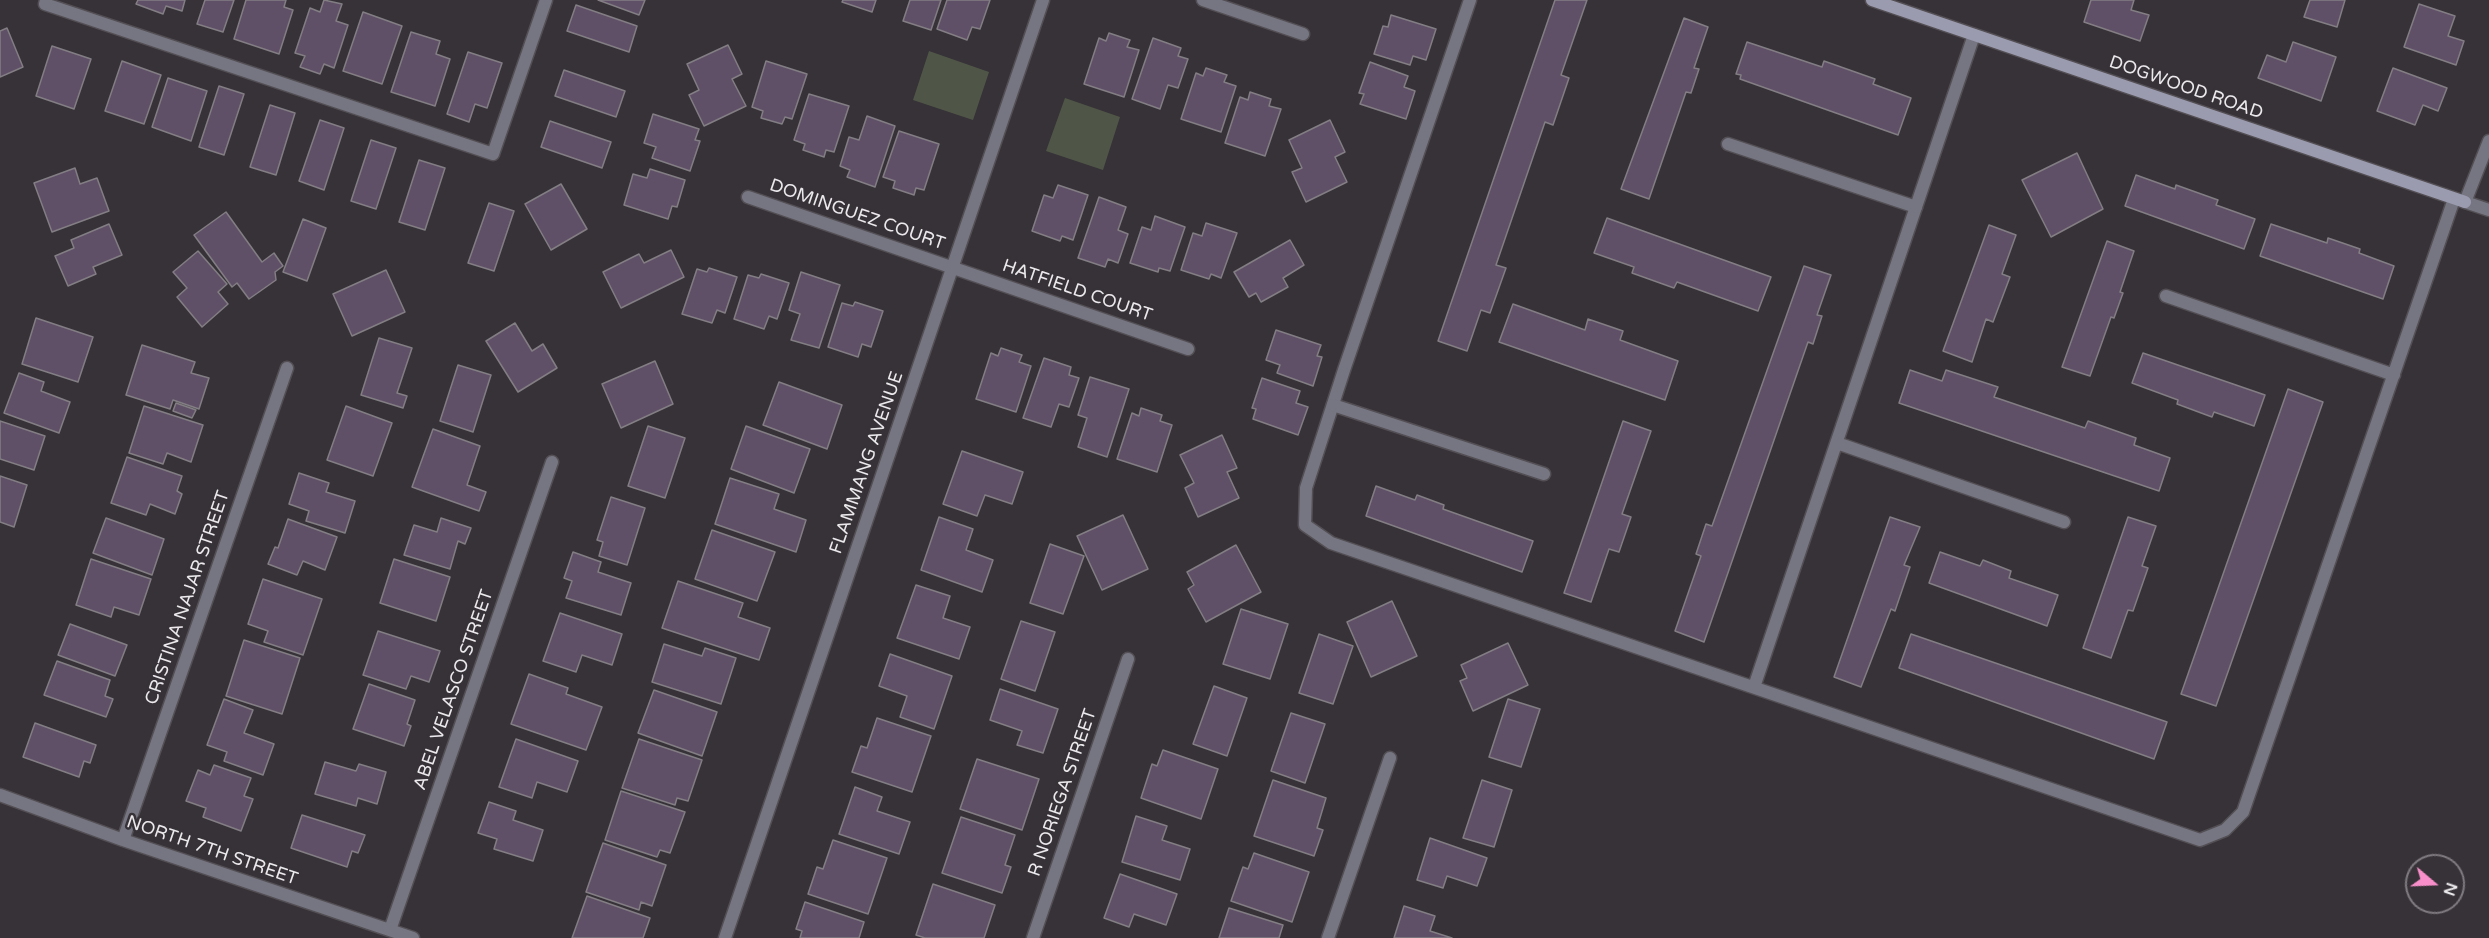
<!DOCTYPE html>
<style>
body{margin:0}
#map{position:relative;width:2489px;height:938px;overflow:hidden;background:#363237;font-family:"Varela Round",sans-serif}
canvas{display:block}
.north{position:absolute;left:2405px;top:854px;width:60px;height:60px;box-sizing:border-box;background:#363237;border:2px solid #7f7b80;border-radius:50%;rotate:109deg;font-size:16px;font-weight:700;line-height:24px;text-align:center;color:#ece9ed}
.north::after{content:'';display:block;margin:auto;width:21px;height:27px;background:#f98fca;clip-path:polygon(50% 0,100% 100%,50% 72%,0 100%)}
</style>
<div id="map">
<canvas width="2489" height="938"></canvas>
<div class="north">N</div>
</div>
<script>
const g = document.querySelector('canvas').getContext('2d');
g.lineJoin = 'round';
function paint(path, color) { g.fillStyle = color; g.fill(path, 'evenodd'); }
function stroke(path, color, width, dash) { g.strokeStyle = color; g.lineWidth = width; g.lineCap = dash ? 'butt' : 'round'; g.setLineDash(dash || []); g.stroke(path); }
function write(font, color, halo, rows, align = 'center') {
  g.font = font + ' "Varela Round",sans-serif'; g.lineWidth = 5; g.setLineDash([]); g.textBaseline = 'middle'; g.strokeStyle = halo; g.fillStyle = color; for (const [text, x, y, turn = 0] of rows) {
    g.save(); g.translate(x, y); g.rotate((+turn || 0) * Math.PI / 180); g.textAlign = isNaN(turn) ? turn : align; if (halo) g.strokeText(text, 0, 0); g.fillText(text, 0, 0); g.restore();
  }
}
const green = new Path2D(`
 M 929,51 L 989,72 L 973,120 L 913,100 Z
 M 1065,98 L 1120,117 L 1103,170 L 1046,151 Z`);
const building = new Path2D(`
 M 138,0 L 185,0 L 182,11 L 166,6 L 163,14 L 136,4 Z
 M 205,0 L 234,0 L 223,32 L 197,24 Z
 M 246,0 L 286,0 L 284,7 L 293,10 L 279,54 L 234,39 Z
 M 324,0 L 342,4 L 336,21 L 348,25 L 334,68 L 324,64 L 320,74 L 300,67 L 305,56 L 295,53 L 310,8 L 320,12 Z
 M 598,0 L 645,0 L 639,15 Z
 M 843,0 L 876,0 L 872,12 L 842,2 Z
 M 910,0 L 941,0 L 931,30 L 903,21 Z
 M 947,0 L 990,0 L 980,29 L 972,27 L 967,40 L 937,29 Z
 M 1555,0 L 1587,0 L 1561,75 L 1569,78 L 1553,125 L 1545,122 L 1496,265 L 1506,268 L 1490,313 L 1481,310 L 1467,351 L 1438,341 Z
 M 2091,0 L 2134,0 L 2131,10 L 2149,15 L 2140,41 L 2084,22 Z
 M 2310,0 L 2345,0 L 2337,27 L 2304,17 Z
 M 2419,4 L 2455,16 L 2448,36 L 2464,41 L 2456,65 L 2404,47 Z
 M 576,5 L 637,26 L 629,52 L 567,31 Z
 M 363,12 L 402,26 L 382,84 L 343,71 Z
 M 1391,15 L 1436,29 L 1426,60 L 1413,56 L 1410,65 L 1374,54 L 1383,26 L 1388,27 Z
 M 1684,18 L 1708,27 L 1694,68 L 1699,69 L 1691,93 L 1686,92 L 1649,199 L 1621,189 Z
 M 7,28 L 23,67 L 0,77 L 0,31 Z
 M 411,32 L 440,41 L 436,54 L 450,59 L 435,106 L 391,92 Z
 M 1109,33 L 1130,40 L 1127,47 L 1139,50 L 1124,97 L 1084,84 L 1099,38 L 1106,41 Z
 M 1153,38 L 1181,48 L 1178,56 L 1188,59 L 1178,88 L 1168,85 L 1160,109 L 1132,99 Z
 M 1747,42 L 1822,67 L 1824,61 L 1875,79 L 1873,84 L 1911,98 L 1898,135 L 1740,79 L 1741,75 L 1736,74 Z
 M 2293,42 L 2336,57 L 2321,101 L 2258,78 L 2267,55 L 2286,62 Z
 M 728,45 L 742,74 L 732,79 L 746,106 L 704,126 L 689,95 L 699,90 L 687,64 Z
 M 52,46 L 91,59 L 74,109 L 36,96 Z
 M 468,52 L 502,63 L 487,108 L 475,104 L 469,122 L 447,114 Z
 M 122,61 L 161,75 L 144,124 L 105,111 Z
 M 766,61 L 807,74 L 792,119 L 785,117 L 782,124 L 761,118 L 763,111 L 752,107 Z
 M 1370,62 L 1408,76 L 1404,87 L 1415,91 L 1406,119 L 1360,104 L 1364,94 L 1359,93 Z
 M 1206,68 L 1227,75 L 1224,82 L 1236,86 L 1221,132 L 1181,119 L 1196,73 L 1203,76 Z
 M 2393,68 L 2447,88 L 2438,111 L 2423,105 L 2415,125 L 2377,111 Z
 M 564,70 L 625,91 L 616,117 L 555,96 Z
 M 168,78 L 207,91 L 191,141 L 152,127 Z
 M 219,86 L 244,94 L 224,155 L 199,147 Z
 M 1250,92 L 1271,99 L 1269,106 L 1281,109 L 1265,156 L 1225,143 L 1240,97 L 1248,100 Z
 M 809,94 L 849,106 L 834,152 L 826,150 L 824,157 L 803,150 L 805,144 L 794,140 Z
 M 270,105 L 295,113 L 276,175 L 250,167 Z
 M 653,114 L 699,129 L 695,140 L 700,141 L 690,171 L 652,158 L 656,147 L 644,143 Z
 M 867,116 L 895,126 L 875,187 L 847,177 L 850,170 L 840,166 L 849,137 L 859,140 Z
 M 320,120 L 344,128 L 324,190 L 299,181 Z
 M 1330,120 L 1345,152 L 1335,157 L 1347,182 L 1306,202 L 1292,172 L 1302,168 L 1289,140 Z
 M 550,121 L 611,142 L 602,168 L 541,147 Z
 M 899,131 L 939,144 L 924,190 L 916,188 L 914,195 L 893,188 L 895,181 L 883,177 Z
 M 371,140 L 396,148 L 376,209 L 351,201 Z
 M 2077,153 L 2103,209 L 2051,237 L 2022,180 Z
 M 419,160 L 445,168 L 425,230 L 399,222 Z
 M 75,168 L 80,184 L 97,178 L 109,211 L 52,232 L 34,183 Z
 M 650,169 L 685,180 L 677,207 L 672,206 L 668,219 L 624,205 L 633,174 L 647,178 Z
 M 2136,175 L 2175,189 L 2176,185 L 2218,200 L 2216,205 L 2255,219 L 2244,249 L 2125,206 Z
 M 561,184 L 587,229 L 551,250 L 525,204 Z
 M 1058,185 L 1088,195 L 1073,240 L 1062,236 L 1060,241 L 1032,231 L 1044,195 L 1053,198 Z
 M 1099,197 L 1126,207 L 1118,230 L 1128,234 L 1118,263 L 1108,259 L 1105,267 L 1078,258 Z
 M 489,203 L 514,211 L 494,271 L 468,263 Z
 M 226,212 L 262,262 L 274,253 L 283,266 L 275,272 L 276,280 L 249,299 L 237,283 L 232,287 L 194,235 Z
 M 1155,216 L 1185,227 L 1170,271 L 1159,268 L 1158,272 L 1130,263 L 1142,227 L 1151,230 Z
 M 1607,218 L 1771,277 L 1758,311 L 1677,282 L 1674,288 L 1632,273 L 1634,267 L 1594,253 Z
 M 303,219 L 326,228 L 307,281 L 283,272 Z
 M 1206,223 L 1237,233 L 1221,278 L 1211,274 L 1209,279 L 1181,270 L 1193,233 L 1202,236 Z
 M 109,224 L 122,255 L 93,267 L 96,274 L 68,286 L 55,256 L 74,248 L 71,240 Z
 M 2271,224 L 2327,243 L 2328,238 L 2360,249 L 2359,253 L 2394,266 L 2383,299 L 2260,256 Z
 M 1989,225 L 2016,235 L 2002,274 L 2010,277 L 1993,322 L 1986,319 L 1972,362 L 1943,351 Z
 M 1290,240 L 1304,265 L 1283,278 L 1288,287 L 1261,302 L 1256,293 L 1249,297 L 1234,272 Z
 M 2107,241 L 2134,251 L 2120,292 L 2123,293 L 2114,318 L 2111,317 L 2090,376 L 2062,367 Z
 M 671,250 L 684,277 L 621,308 L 603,272 L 639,254 L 644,263 Z
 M 198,251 L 227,284 L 218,292 L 228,304 L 202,327 L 177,297 L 187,288 L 173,272 Z
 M 1804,266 L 1831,275 L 1817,315 L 1822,316 L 1813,344 L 1808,342 L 1704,642 L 1675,631 L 1701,556 L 1696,554 L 1706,524 L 1712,526 Z
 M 709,268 L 737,277 L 725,313 L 717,310 L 712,323 L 682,314 L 697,269 L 707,272 Z
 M 386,270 L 405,312 L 352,336 L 333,294 Z
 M 801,272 L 840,285 L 819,348 L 791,340 L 800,314 L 789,310 Z
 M 761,274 L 789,283 L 777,319 L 769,316 L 764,329 L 734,319 L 748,275 L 759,278 Z
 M 855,302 L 883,311 L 871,347 L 862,344 L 858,357 L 828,347 L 842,303 L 853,306 Z
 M 1513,304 L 1585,330 L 1588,319 L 1623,331 L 1620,340 L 1678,361 L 1665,400 L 1499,342 Z
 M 36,318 L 93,337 L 78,382 L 22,364 Z
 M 515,323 L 532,351 L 543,344 L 557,368 L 518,392 L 486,341 Z
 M 1276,330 L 1321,345 L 1317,356 L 1322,357 L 1313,386 L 1277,373 L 1280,365 L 1266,360 Z
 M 379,338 L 412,348 L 397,393 L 407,396 L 403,408 L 361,395 Z
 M 142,345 L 195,362 L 191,373 L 209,378 L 199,409 L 173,400 L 170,409 L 126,395 Z
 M 1001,348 L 1022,355 L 1019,362 L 1031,366 L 1016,412 L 976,399 L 991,353 L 998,356 Z
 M 2143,353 L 2265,395 L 2254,426 L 2214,412 L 2212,417 L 2177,404 L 2178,400 L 2132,383 Z
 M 1044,358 L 1071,367 L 1069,375 L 1079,378 L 1069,407 L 1059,404 L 1051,427 L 1023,418 Z
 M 655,361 L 673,404 L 621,428 L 602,384 Z
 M 458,365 L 491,375 L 473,432 L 440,421 Z
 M 1910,370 L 1942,381 L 1946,370 L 1998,387 L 1994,397 L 2085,428 L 2088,421 L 2136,438 L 2134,445 L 2170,458 L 2159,491 L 1899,403 Z
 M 19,373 L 44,382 L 41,391 L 70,402 L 59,433 L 4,413 Z
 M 1090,377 L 1129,389 L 1107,457 L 1078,447 L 1087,418 L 1078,415 Z
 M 1262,378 L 1300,391 L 1296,403 L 1308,407 L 1298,435 L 1253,419 L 1256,409 L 1252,408 Z
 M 779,382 L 842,405 L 827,449 L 763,425 Z
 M 2288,389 L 2323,402 L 2216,706 L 2181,694 Z
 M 176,403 L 196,410 L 192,418 L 173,411 Z
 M 144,406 L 203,425 L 191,462 L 167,453 L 163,464 L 129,453 Z
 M 346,406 L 392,423 L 373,476 L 327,460 Z
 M 1141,408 L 1162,415 L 1160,421 L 1172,425 L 1157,472 L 1117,459 L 1132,413 L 1139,416 Z
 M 0,421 L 45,436 L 34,470 L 0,459 Z
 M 1623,421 L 1651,431 L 1622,514 L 1631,517 L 1619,552 L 1609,549 L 1591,602 L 1564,593 Z
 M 648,426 L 685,438 L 665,498 L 628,486 Z
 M 746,426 L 810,449 L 794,493 L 731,469 Z
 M 433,429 L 480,446 L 467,485 L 486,492 L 479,511 L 412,487 Z
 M 1222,435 L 1237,468 L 1227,472 L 1239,498 L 1198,517 L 1185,488 L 1194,483 L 1180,455 Z
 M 962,451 L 1023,472 L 1012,504 L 985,495 L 977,516 L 943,504 Z
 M 127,457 L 182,476 L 177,491 L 182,494 L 175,514 L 150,504 L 146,515 L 111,503 Z
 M 299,473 L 329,483 L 326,492 L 355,501 L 345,533 L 306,521 L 309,511 L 289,504 Z
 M 0,476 L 27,485 L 14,527 L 0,522 Z
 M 730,478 L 779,494 L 774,509 L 806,520 L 796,552 L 715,524 Z
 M 1376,486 L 1415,500 L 1417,495 L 1444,505 L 1443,509 L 1533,541 L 1522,572 L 1366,516 Z
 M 611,497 L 645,508 L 627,565 L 599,556 L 603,542 L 597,540 Z
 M 1123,515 L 1148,569 L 1102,590 L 1077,536 Z
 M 939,517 L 973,529 L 966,550 L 993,560 L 982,592 L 921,570 Z
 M 1890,517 L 1920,527 L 1904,565 L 1910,567 L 1897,605 L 1895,611 L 1891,609 L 1861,687 L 1834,677 Z
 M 2128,517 L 2156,526 L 2142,566 L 2148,568 L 2133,611 L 2128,610 L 2111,658 L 2083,648 Z
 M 106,518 L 164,539 L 152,575 L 93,553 Z
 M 441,518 L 471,528 L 465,544 L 458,541 L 450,569 L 404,555 L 414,525 L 437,532 Z
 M 288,519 L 337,537 L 325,570 L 303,561 L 297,575 L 268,564 L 275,547 L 278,548 Z
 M 712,530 L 775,552 L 757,601 L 695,579 Z
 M 1050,544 L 1084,556 L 1063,614 L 1030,603 Z
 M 1236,545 L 1261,592 L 1206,622 L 1188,589 L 1194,585 L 1187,572 Z
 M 573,552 L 601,562 L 598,572 L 631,583 L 621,615 L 566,598 L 572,581 L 564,578 Z
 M 1940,552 L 1980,566 L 1983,560 L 2011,571 L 2009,578 L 2058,595 L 2047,626 L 1929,583 Z
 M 91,559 L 151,579 L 139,615 L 114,607 L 111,617 L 76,605 Z
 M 394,559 L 450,577 L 436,621 L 380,603 Z
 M 263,579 L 322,599 L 303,655 L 264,642 L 268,631 L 248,624 Z
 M 678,581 L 743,603 L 738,617 L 770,628 L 759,660 L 662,628 Z
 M 916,585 L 950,596 L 943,618 L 970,627 L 959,659 L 897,638 Z
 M 1392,601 L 1417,656 L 1371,677 L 1347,622 Z
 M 1241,609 L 1288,624 L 1270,679 L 1223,664 Z
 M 560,613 L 622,634 L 612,665 L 582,655 L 576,672 L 543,661 Z
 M 1021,621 L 1055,632 L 1035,691 L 1001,679 Z
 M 70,624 L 127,645 L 115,676 L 58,655 Z
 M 378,631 L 440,651 L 429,682 L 411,676 L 406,689 L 363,675 Z
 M 1319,634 L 1353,646 L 1333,704 L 1299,693 Z
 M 1911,634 L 2167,722 L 2154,759 L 1899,668 Z
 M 244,640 L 300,658 L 282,714 L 226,696 Z
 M 1508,643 L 1528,685 L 1473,711 L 1460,681 L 1467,678 L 1461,665 Z
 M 664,644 L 702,656 L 705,648 L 736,658 L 721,704 L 652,682 Z
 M 890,654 L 952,676 L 934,729 L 900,717 L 907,696 L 879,686 Z
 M 57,661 L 110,680 L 105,696 L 113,699 L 106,717 L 44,695 Z
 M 529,674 L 568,688 L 566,694 L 602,707 L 586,750 L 511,724 Z
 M 369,684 L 415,700 L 407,724 L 411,726 L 404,746 L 353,729 Z
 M 1214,686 L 1247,698 L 1227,756 L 1193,744 Z
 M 1000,689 L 1058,709 L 1043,753 L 1017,745 L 1022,731 L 990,720 Z
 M 654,690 L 717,712 L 702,756 L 638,733 Z
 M 224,699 L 253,710 L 244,733 L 274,744 L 263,775 L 224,761 L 227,752 L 207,745 Z
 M 1508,699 L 1540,709 L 1521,767 L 1489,757 Z
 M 1291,713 L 1325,724 L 1305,783 L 1271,771 Z
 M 877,718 L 931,736 L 912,792 L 852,772 L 861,746 L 867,748 Z
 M 35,723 L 96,745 L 90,763 L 84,761 L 79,777 L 23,757 Z
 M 516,739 L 578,761 L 567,792 L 537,782 L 532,798 L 499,787 Z
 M 639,739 L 702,760 L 688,801 L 677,798 L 675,805 L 622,788 Z
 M 1163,750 L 1218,769 L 1201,819 L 1141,798 L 1152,764 L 1157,766 Z
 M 977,759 L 1039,779 L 1022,830 L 960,809 Z
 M 325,762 L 356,771 L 359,764 L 386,772 L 377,804 L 358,798 L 356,806 L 315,794 Z
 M 214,765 L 251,778 L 244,796 L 253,799 L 241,831 L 203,817 L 206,808 L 186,801 L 198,770 L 210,775 Z
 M 1273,780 L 1326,798 L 1317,828 L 1323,830 L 1314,856 L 1254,836 Z
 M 1482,780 L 1512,790 L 1494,847 L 1463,838 Z
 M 855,787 L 882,797 L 877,811 L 910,822 L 899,854 L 839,834 Z
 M 621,791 L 685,812 L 670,853 L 660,850 L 657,857 L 605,840 Z
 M 489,802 L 516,811 L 513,820 L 543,830 L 533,861 L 494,849 L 497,839 L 478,833 Z
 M 302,815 L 365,835 L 358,853 L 352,851 L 347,867 L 291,848 Z
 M 1136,816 L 1167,826 L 1162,840 L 1190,849 L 1180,880 L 1122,862 Z
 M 961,817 L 1015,835 L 1005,865 L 1011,867 L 1002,893 L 942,873 Z
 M 1430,838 L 1487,858 L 1477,886 L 1447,876 L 1443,888 L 1417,880 Z
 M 833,840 L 887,858 L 868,914 L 808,894 L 817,867 L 823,869 Z
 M 603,843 L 666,865 L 652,906 L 641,902 L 639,910 L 586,892 Z
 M 1254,853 L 1309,872 L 1292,922 L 1231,901 L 1243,867 L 1248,869 Z
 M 1120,874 L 1177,894 L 1166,925 L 1134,914 L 1129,927 L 1104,918 Z
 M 933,884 L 995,905 L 984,938 L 925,938 L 916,935 Z
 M 587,896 L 650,918 L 643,938 L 572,938 Z
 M 805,902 L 864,922 L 859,938 L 800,938 L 802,931 L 796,929 Z
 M 1404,906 L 1435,916 L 1430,931 L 1452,938 L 1394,938 Z
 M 1229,908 L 1283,925 L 1279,938 L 1219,938 Z`);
const lane = new Path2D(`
 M 1470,0 L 1344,370 L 1306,488 L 1305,525 L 1331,543 L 2200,840 L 2225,830 L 2243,812 L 2454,199
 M 2166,296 L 2394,375
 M 1837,443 L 2064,522
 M 1754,687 L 1974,35`);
const street = new Path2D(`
 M 46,0 L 45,4 L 493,154 L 546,0
 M 1203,0 L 1303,34
 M 2489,141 L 2465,202 L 2489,210
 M 1728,144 L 1916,207
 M 748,197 L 1188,349
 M 1333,405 L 1544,474
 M 0,795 L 123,840 L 413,938
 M 123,840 L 287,368
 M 390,930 L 552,462
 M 725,938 L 1043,0
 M 1033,938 L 1128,659
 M 1328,938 L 1390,758`);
const secondary = new Path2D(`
 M 1872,0 L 2465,202`);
const streetNames = [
 ["DOGWOOD ROAD",2186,88,19],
 ["DOMINGUEZ COURT",857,215,19],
 ["HATFIELD COURT",1077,291,19],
 ["FLAMMANG AVENUE",867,463,-71],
 ["CRISTINA NAJAR STREET",188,598,-71],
 ["ABEL VELASCO STREET",454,690,-71],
 ["R NORIEGA STREET",1063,793,-71],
 ["NORTH 7TH STREET",212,851,19]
];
paint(green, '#4f5647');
paint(building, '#605067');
stroke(building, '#827e84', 1.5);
stroke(lane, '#534f54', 15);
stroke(street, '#534f54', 15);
stroke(secondary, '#534f54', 15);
stroke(lane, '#767682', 12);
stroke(street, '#767682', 12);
stroke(secondary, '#9b9baf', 12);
write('18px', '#ece9ed', '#363237', streetNames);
</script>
